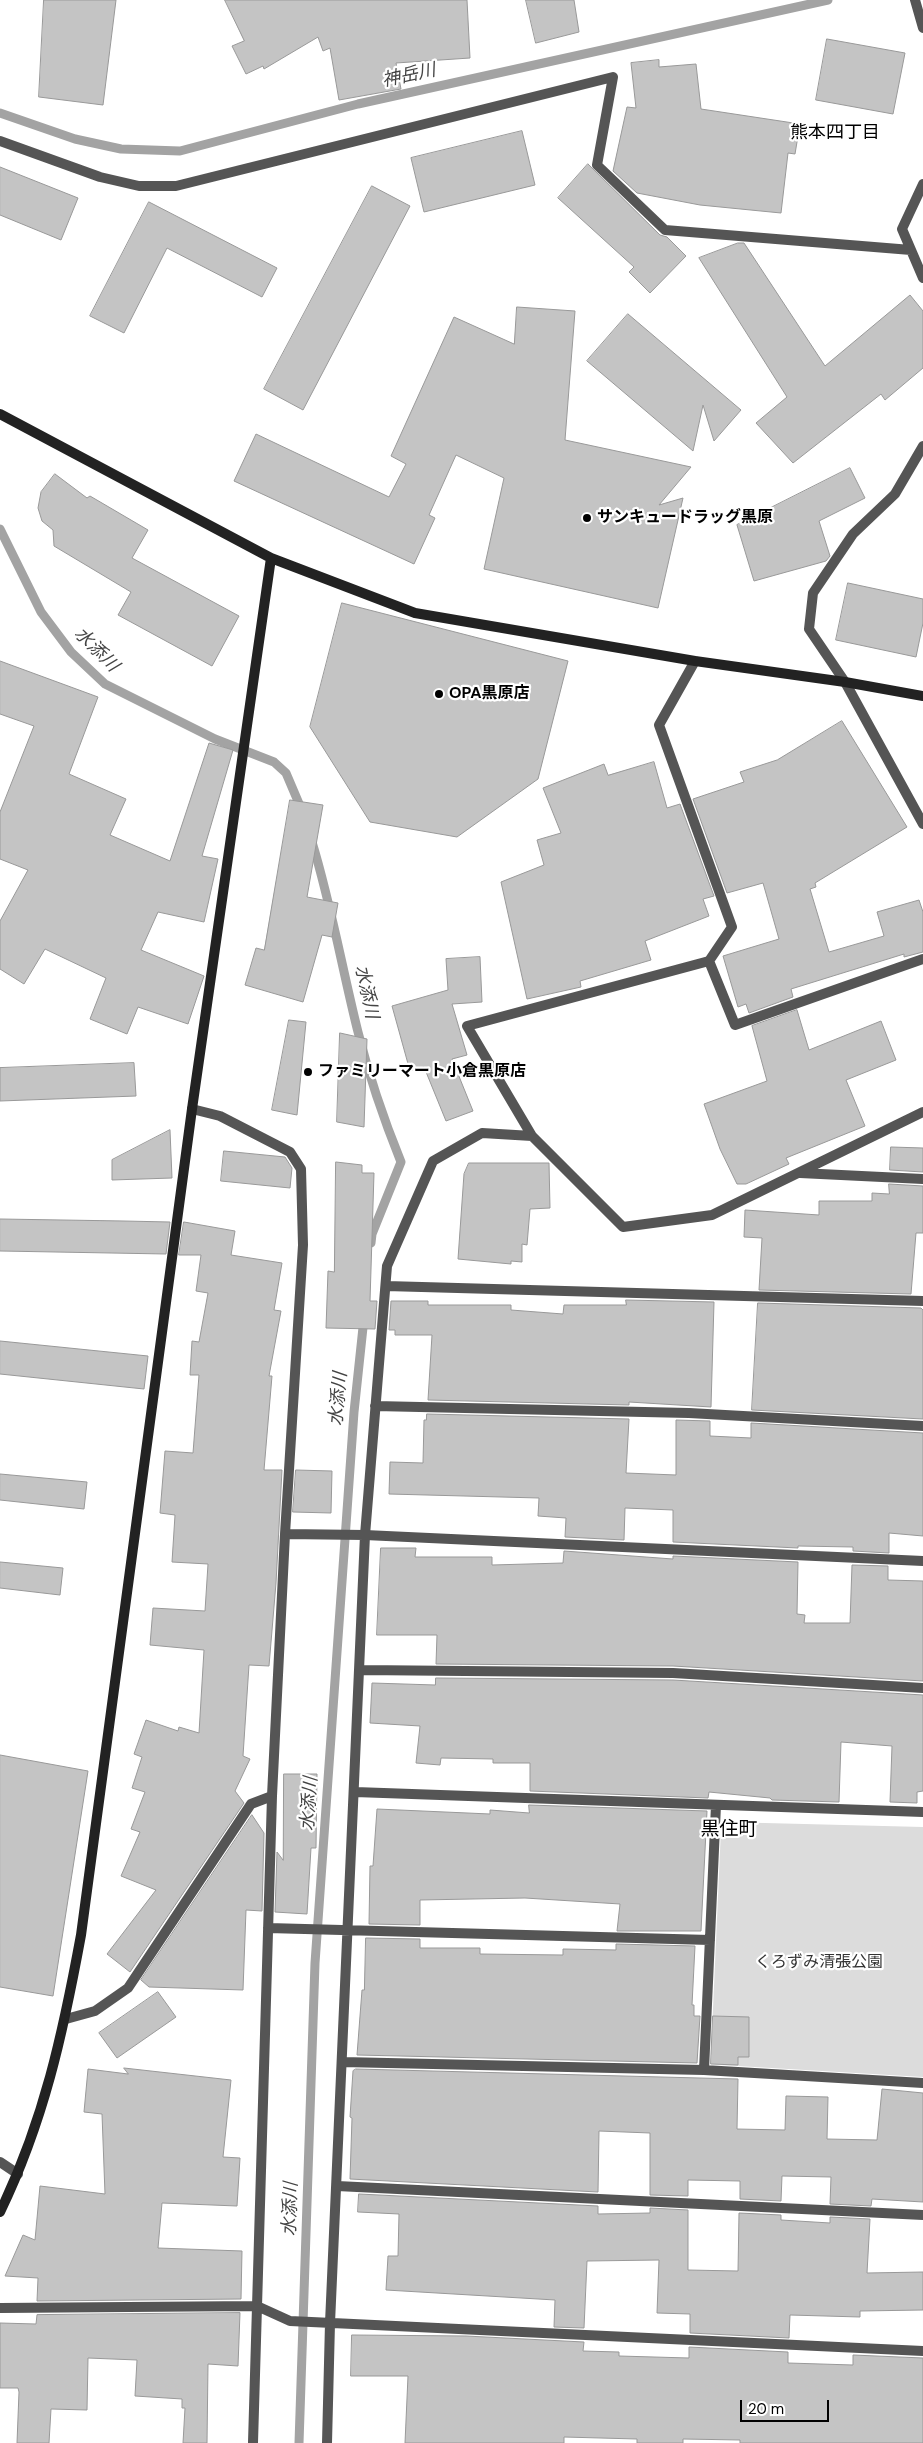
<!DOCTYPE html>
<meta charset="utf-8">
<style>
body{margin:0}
#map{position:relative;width:923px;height:2443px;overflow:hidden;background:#fff;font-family:"DM Sans",sans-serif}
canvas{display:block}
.scale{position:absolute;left:740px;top:2400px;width:89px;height:22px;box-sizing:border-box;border:2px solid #000;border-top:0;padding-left:6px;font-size:15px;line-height:18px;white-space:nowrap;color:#000;-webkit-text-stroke:4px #fff;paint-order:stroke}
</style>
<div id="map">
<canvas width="923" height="2443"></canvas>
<div class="scale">20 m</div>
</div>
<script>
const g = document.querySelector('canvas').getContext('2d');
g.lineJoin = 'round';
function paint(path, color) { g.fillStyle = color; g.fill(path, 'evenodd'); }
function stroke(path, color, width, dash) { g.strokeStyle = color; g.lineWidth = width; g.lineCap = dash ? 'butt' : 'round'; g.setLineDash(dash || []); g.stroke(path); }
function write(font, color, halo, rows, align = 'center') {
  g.font = font + ' "DM Sans","Noto Sans JP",sans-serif'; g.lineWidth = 4.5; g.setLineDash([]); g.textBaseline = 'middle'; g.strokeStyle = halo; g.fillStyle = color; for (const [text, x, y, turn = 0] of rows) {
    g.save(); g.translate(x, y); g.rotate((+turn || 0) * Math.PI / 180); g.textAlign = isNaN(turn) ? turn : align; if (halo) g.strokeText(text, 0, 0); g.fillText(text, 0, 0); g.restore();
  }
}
const green = new Path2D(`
 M 725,1822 L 923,1827 L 923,2077 L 721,2065 L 711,2054 L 721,1829 Z`);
const stream = new Path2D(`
 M 0,113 L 75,139 L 121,149 L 180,151 L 358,104 L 828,0
 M 0,529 L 41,612 L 71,652 L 105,684 L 215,739 L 274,762 L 286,773 L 303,813
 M 312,842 C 331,904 342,968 358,1032 C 369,1076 384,1120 401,1162 L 372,1234 L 371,1243
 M 299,2443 L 315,1963 L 354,1412 L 364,1318`);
const building = new Path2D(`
 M 44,0 L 116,0 L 103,105 L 39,97 Z
 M 225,0 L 467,0 L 470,58 L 396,63 L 401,89 L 339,100 L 330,48 L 323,51 L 318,37 L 264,69 L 263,66 L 246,74 L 232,46 L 244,41 Z
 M 526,0 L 574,0 L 579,32 L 536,43 Z
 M 827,39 L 905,53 L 893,114 L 816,100 Z
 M 659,60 L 659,67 L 696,64 L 701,109 L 800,124 L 795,154 L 788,153 L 781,213 L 700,205 L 637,193 L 613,171 L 627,107 L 636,108 L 631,63 Z
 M 522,131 L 535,185 L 424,212 L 411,158 Z
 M 588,164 L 660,235 L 667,237 L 686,256 L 650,293 L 629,272 L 634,267 L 558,198 Z
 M 0,167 L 78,198 L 61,240 L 0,215 Z
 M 372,186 L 410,206 L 303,410 L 264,389 Z
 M 149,202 L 277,268 L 262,297 L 167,248 L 124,333 L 90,316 Z
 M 738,243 L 744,243 L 825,366 L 910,295 L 923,311 L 923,368 L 885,400 L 881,394 L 793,463 L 756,423 L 787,397 L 699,258 Z
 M 517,307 L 575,311 L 565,440 L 691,467 L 659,505 L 683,498 L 658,608 L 484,569 L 504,478 L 456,455 L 429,515 L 435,518 L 414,564 L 234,481 L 256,434 L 389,497 L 406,464 L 391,456 L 454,317 L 514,344 Z
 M 628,314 L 741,410 L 714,441 L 703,405 L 693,451 L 587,361 Z
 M 850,468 L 865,498 L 819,521 L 830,556 L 826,561 L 754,581 L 737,525 Z
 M 55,474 L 87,498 L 90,496 L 148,530 L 132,558 L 239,616 L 212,666 L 118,615 L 131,592 L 54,546 L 53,530 L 42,521 L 38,508 L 41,492 Z
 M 848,583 L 923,599 L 923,623 L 916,657 L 836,640 Z
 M 342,603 L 568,661 L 538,779 L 457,837 L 370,822 L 310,727 Z
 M 0,661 L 98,697 L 69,774 L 126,799 L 110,835 L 170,861 L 209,743 L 233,750 L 202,856 L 218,859 L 204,922 L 158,912 L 141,950 L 204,976 L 188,1024 L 138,1007 L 127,1034 L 90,1019 L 106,978 L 45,949 L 24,984 L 0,969 L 0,921 L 28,870 L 0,859 L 0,812 L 34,726 L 0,714 Z
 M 842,721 L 907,827 L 815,883 L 816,887 L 810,889 L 829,952 L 884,936 L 877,912 L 919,900 L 923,912 L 923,952 L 904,957 L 904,954 L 791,989 L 793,997 L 749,1013 L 746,1004 L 738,1007 L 723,956 L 779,939 L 763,883 L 727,893 L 693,799 L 744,782 L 740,772 L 777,760 Z
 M 654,762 L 667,808 L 680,804 L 714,896 L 703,899 L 709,916 L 645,941 L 651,960 L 580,981 L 581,987 L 527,999 L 501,882 L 544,865 L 537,840 L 561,833 L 543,788 L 604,764 L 608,775 Z
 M 290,800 L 323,805 L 307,897 L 338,903 L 332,937 L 322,935 L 303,1002 L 245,985 L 256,948 L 264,950 Z
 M 480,957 L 482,1002 L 452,1004 L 467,1055 L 452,1059 L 473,1111 L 446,1121 L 424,1067 L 410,1071 L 392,1006 L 448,990 L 446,959 Z
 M 797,1010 L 809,1050 L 881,1021 L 896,1060 L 846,1080 L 865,1126 L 786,1158 L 789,1164 L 746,1184 L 737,1184 L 720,1149 L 704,1104 L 767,1081 L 752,1026 Z
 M 289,1020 L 306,1022 L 297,1115 L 272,1110 Z
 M 340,1033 L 367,1039 L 364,1127 L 337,1122 Z
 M 134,1063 L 136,1096 L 0,1101 L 0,1068 Z
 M 170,1130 L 172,1178 L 112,1180 L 112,1160 Z
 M 891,1147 L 923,1148 L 923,1172 L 890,1170 Z
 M 224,1151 L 285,1157 L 292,1168 L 290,1188 L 221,1181 Z
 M 336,1162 L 362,1165 L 362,1173 L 374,1173 L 370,1301 L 377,1301 L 375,1329 L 326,1328 L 328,1271 L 334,1272 Z
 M 469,1163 L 549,1163 L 550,1208 L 530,1209 L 527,1245 L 522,1244 L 522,1262 L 511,1261 L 511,1264 L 458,1259 L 464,1174 Z
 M 889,1184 L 923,1186 L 923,1233 L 916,1233 L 911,1294 L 759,1290 L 762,1238 L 744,1237 L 745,1210 L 819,1215 L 819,1201 L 872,1201 L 872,1193 L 889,1194 Z
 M 0,1219 L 124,1221 L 170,1222 L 166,1254 L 0,1251 Z
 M 184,1222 L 235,1231 L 231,1255 L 282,1263 L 274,1310 L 281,1311 L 269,1376 L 272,1376 L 264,1470 L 282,1470 L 276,1583 L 269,1666 L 249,1665 L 243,1756 L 250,1759 L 235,1791 L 244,1803 L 130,1972 L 107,1954 L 156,1890 L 121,1876 L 140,1832 L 131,1829 L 145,1792 L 132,1788 L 142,1757 L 134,1754 L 146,1720 L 178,1731 L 179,1727 L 199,1733 L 204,1650 L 150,1645 L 153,1608 L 205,1611 L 208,1564 L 172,1562 L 175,1515 L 160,1513 L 165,1451 L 193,1453 L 199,1375 L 190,1375 L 192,1341 L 199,1342 L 208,1293 L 196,1291 L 201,1255 L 179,1255 Z
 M 626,1300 L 714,1302 L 711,1407 L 629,1402 L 629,1405 L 428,1400 L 432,1335 L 395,1335 L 395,1330 L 389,1330 L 391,1301 L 428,1301 L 428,1305 L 511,1305 L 511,1310 L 563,1314 L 564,1305 L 626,1305 Z
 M 758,1303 L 921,1308 L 923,1310 L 923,1419 L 752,1410 Z
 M 0,1341 L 148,1356 L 144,1389 L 0,1374 Z
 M 427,1414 L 629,1419 L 626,1473 L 676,1475 L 676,1420 L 710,1421 L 710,1436 L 751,1438 L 751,1423 L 923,1433 L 923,1536 L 889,1533 L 889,1553 L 853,1551 L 853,1547 L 798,1546 L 798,1548 L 673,1542 L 673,1510 L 625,1508 L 624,1540 L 565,1537 L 566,1518 L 538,1516 L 539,1498 L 389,1494 L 390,1462 L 423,1463 L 424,1420 L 426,1420 Z
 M 296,1470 L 332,1471 L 331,1513 L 293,1512 Z
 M 0,1474 L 87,1482 L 84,1509 L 0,1500 Z
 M 381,1548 L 416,1548 L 415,1557 L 492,1557 L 492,1565 L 563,1563 L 564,1551 L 673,1559 L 673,1556 L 798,1562 L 797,1614 L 805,1615 L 804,1623 L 850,1623 L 852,1565 L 888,1566 L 888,1580 L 923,1581 L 923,1681 L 673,1666 L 436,1664 L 437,1635 L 377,1635 Z
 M 0,1562 L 63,1568 L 60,1595 L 0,1588 Z
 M 436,1678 L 673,1680 L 923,1695 L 923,1791 L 917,1792 L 917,1803 L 890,1802 L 892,1746 L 841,1742 L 839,1802 L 772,1800 L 770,1798 L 709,1792 L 708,1798 L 530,1791 L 530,1763 L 493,1763 L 493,1759 L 441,1758 L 440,1765 L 416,1763 L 420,1726 L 370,1723 L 372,1683 L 435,1685 Z
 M 0,1755 L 88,1771 L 53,1996 L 0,1987 Z
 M 284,1774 L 317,1774 L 316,1848 L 311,1848 L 307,1914 L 275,1912 L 277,1852 L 283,1860 Z
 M 529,1805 L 707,1811 L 701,1931 L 617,1931 L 620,1904 L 525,1898 L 420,1900 L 420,1925 L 369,1924 L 370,1866 L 373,1866 L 377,1809 L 490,1814 L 490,1810 L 529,1813 Z
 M 252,1815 L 264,1833 L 262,1911 L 246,1910 L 243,1990 L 149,1987 L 141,1980 Z
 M 366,1938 L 420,1939 L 420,1948 L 480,1948 L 480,1954 L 563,1955 L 563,1949 L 616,1950 L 616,1944 L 695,1946 L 692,2005 L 694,2005 L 694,2016 L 700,2016 L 697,2063 L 357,2055 L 362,1990 L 364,1990 Z
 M 158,1992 L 176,2017 L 117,2058 L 99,2033 Z
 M 713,2016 L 749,2017 L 749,2057 L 738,2057 L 738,2065 L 711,2064 Z
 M 124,2068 L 231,2080 L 223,2157 L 240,2158 L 237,2206 L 162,2203 L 158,2248 L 242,2251 L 241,2299 L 37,2301 L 38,2278 L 5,2276 L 23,2235 L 35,2240 L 40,2186 L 105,2194 L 102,2114 L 84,2112 L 88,2069 L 128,2074 Z
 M 356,2069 L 738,2079 L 737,2129 L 785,2130 L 786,2096 L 828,2097 L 827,2139 L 877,2140 L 882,2089 L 923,2093 L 923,2202 L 872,2199 L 871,2206 L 830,2204 L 831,2177 L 782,2176 L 781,2201 L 740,2199 L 740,2181 L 688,2180 L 688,2196 L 650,2195 L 650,2133 L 599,2131 L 598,2192 L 350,2179 L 352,2118 L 350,2117 L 353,2071 Z
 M 359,2194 L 598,2206 L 598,2214 L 650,2213 L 650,2208 L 688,2210 L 688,2270 L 738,2271 L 739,2213 L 781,2215 L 781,2220 L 830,2223 L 830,2217 L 870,2219 L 867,2273 L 923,2272 L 923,2310 L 860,2311 L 860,2317 L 790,2315 L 789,2338 L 690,2333 L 690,2314 L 657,2313 L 659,2260 L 587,2261 L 584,2328 L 554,2327 L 555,2300 L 386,2290 L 388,2256 L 398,2256 L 399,2214 L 358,2212 Z
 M 240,2313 L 238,2366 L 208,2364 L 207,2443 L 183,2443 L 185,2408 L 182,2408 L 182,2399 L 135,2396 L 137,2360 L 88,2358 L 87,2410 L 51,2409 L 49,2443 L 17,2443 L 19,2392 L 18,2388 L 0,2388 L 0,2323 L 36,2324 L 37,2315 Z
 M 352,2335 L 466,2336 L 584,2342 L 583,2351 L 619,2352 L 619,2356 L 689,2358 L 689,2347 L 788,2352 L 788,2363 L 853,2365 L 853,2355 L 923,2358 L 923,2443 L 740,2443 L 740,2440 L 683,2439 L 683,2443 L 637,2443 L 637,2439 L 564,2437 L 564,2443 L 405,2443 L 408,2376 L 351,2376 Z`);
const street = new Path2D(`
 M 915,0 L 923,28
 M 0,141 L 100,177 L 139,186 L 176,186 L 613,77 L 597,165 L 665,230 L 911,250
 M 923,184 L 902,229 L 923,278
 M 923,446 L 895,494 L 853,534 L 813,593 L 809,629 L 845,682 L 923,824
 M 695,661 L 659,725 L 732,927 L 709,961
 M 192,1109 L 220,1116 L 290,1152 L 301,1169 L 303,1245 L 285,1534 L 272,1796 L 253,2443
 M 532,1136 L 467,1026 L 709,961 L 735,1025 L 923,959
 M 800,1173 L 923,1179
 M 386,1286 L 923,1301
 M 375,1406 L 689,1413 L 923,1426
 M 285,1534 L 365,1535 L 923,1561
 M 361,1670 L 673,1673 L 923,1688
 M 355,1792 L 923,1812
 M 716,1805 L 704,2070 L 923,2083
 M 268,1928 L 710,1940
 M 66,2019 L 95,2011 L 128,1988 L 251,1804 L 272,1796
 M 342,2062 L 704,2070
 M 0,2162 L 18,2174
 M 337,2186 L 923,2215
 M 0,2308 L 257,2306 L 290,2321 L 923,2351
 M 327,2443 L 330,2323 L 365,1535 L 387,1266 L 433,1161 L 482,1133 L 532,1136 L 623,1227 L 712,1215 L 923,1112`);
const secondary = new Path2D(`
 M 0,414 L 271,558 L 415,613 L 695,661 L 845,682 L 923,696
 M 0,2212 C 44,2121 63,2033 81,1935 L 192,1109 L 271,558`);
const markers = [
 [587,518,5,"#000"],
 [439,694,5,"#000"],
 [308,1072,5,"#000"]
];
const poiNames = [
 ["サンキュードラッグ黒原",597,518],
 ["OPA黒原店",449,694],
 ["ファミリーマート小倉黒原店",318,1072]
];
const parkNames = [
 ["くろずみ清張公園",819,1963]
];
const waterNames = [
 ["神岳川",409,76,-12],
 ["水添川",96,650,45],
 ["水添川",366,992,78],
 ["水添川",339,1399,-85],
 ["水添川",310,1804,-86],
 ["水添川",291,2209,-88]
];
const neighbourhoodNames = [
 ["熊本四丁目",835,133]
];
const quarterNames = [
 ["黒住町",729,1830]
];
paint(green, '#dcdcdc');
stroke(stream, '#a3a3a3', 9);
paint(building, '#c4c4c4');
stroke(building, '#999', 1);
stroke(street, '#555', 10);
stroke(secondary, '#222', 10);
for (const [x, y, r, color] of markers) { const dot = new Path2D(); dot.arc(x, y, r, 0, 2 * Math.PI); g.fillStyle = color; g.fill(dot); stroke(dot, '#fff', 2); }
write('bold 16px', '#000', '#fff', poiNames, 'left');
write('16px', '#333', '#fff', parkNames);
write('italic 18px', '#444', '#fff', waterNames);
write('18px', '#000', '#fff', neighbourhoodNames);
write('19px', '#000', '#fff', quarterNames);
</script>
